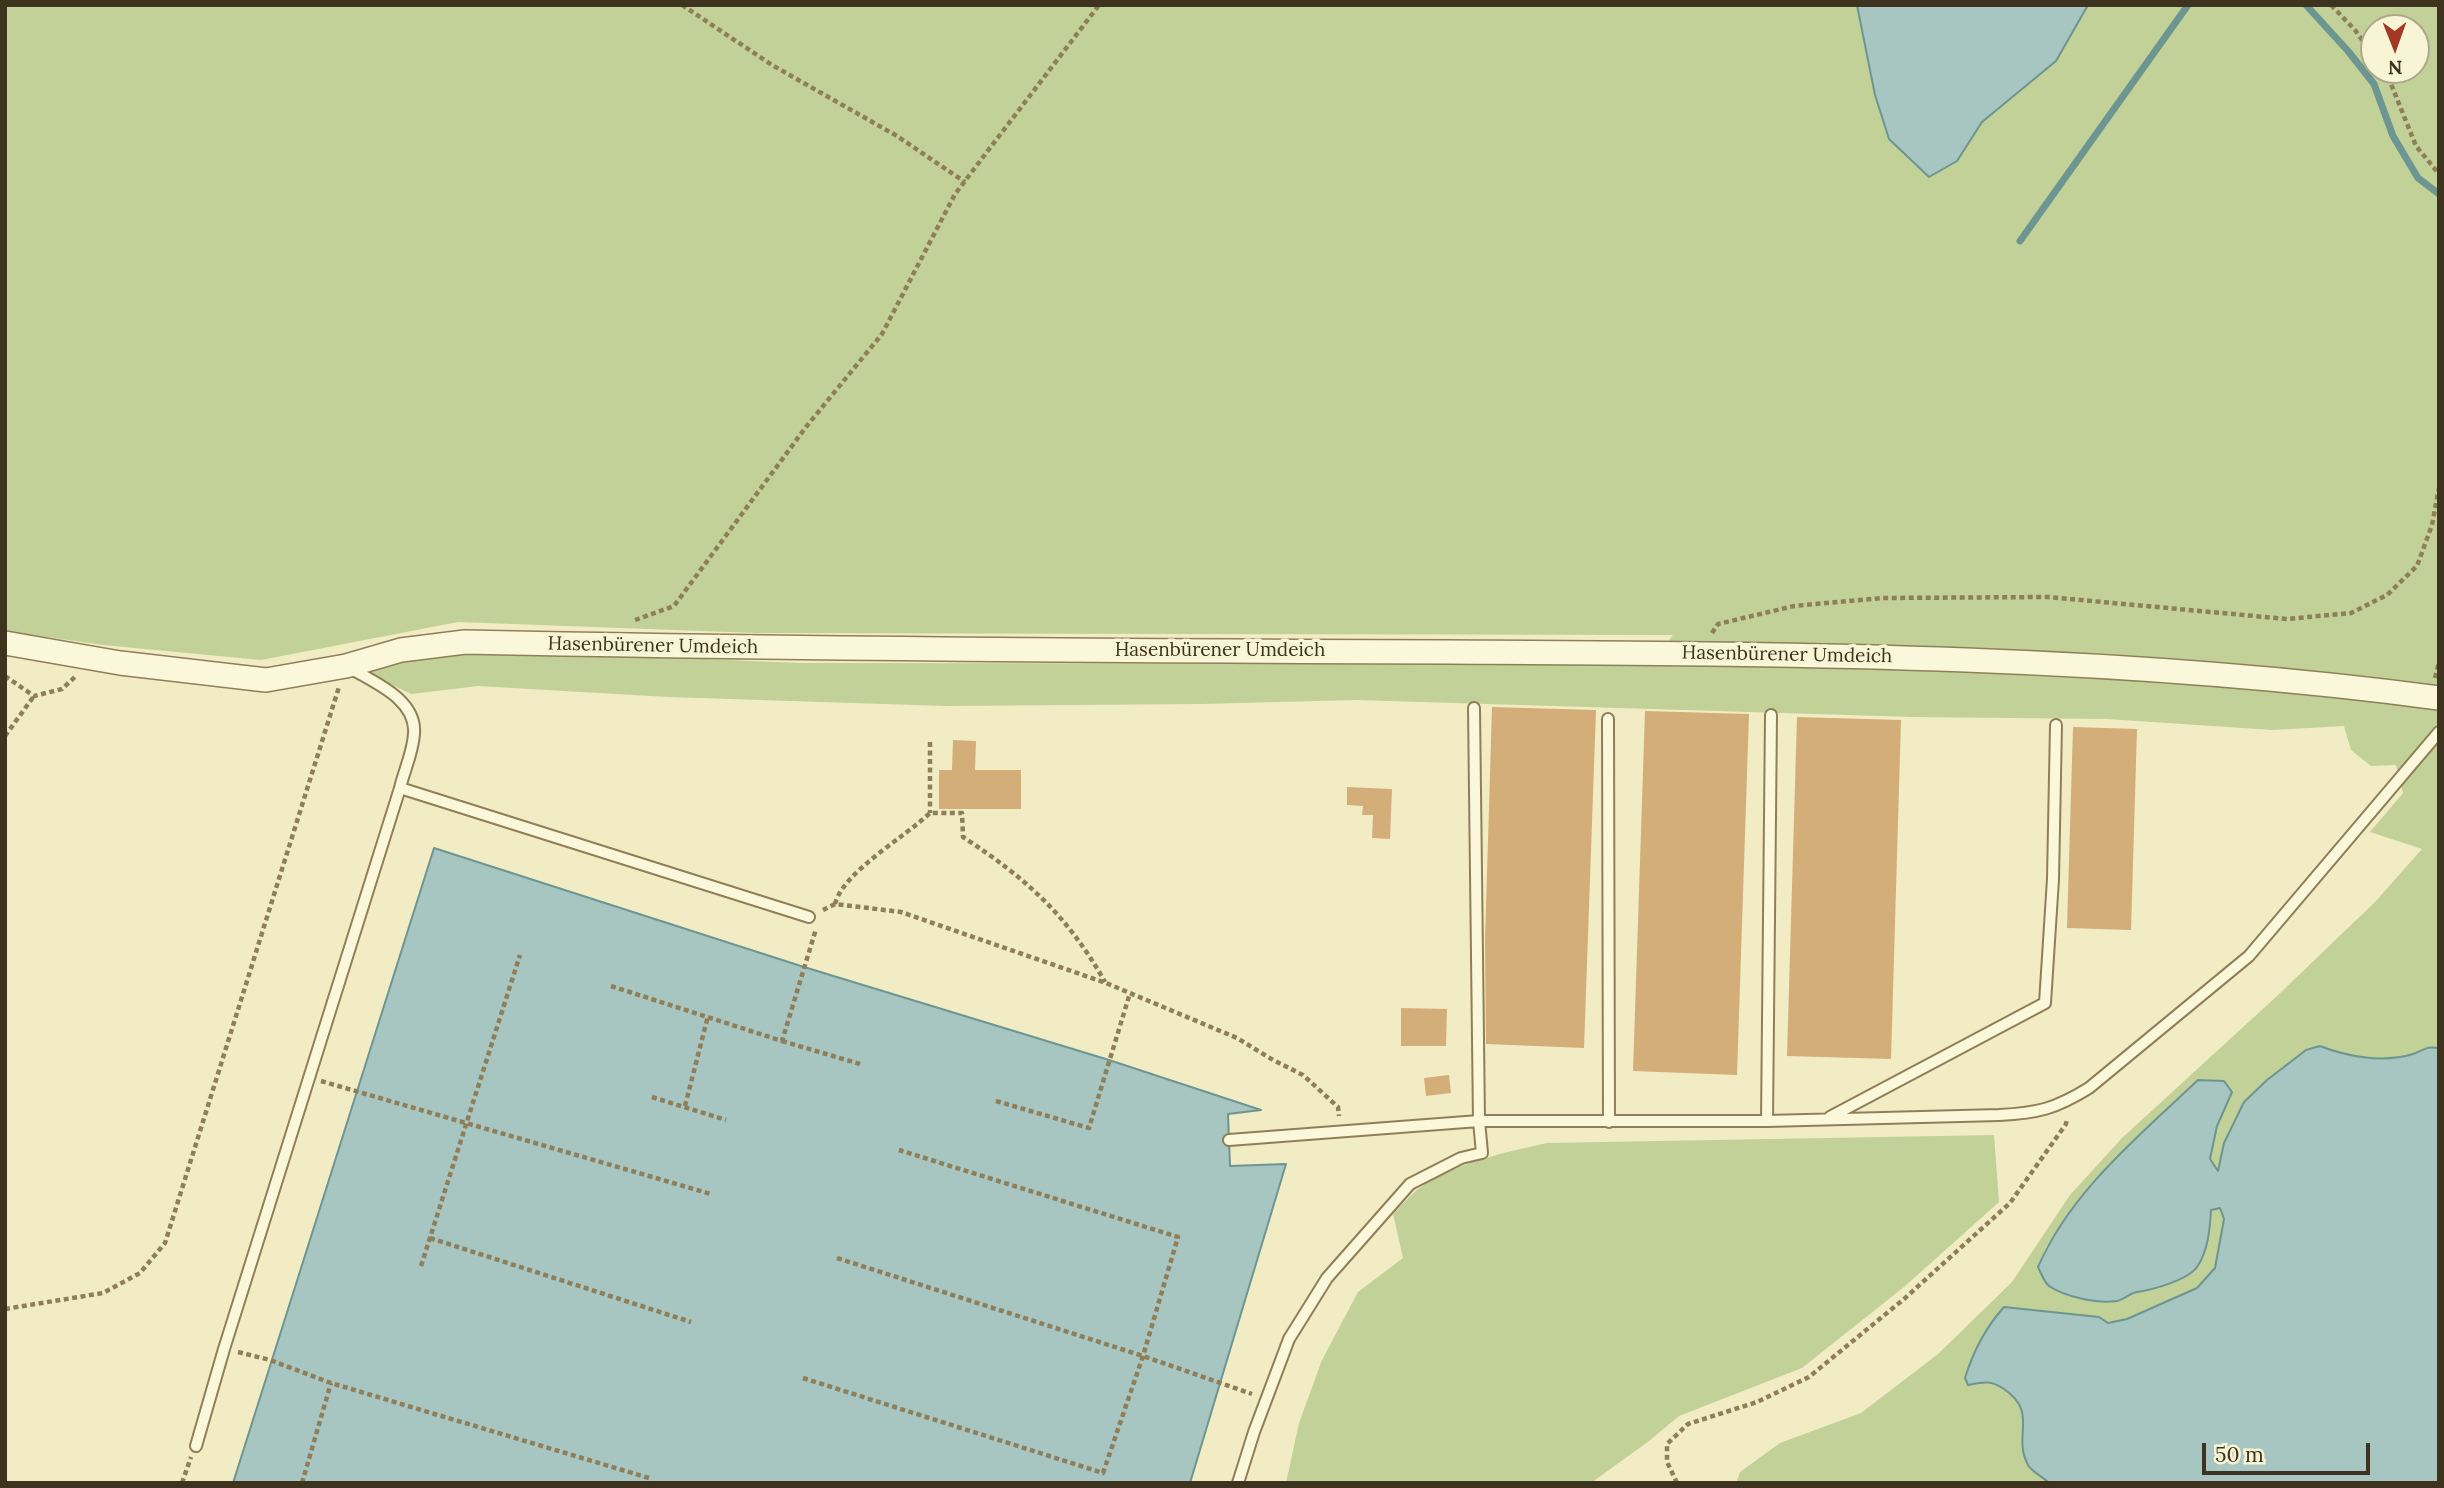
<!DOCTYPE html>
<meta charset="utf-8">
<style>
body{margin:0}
#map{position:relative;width:2444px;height:1488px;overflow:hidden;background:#f2ecc5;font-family:Lora,serif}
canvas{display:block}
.frame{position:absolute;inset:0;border:7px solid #3e331e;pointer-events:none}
.north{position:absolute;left:2360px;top:14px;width:70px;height:70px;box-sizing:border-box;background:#f8f4d6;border:2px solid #aea78c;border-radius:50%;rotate:179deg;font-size:19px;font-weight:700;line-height:28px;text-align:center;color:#3e331e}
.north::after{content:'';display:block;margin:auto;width:24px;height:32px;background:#a33924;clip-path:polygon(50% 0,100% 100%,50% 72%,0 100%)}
.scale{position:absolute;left:2202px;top:1443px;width:168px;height:32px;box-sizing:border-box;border:4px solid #3e331e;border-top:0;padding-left:9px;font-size:21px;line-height:24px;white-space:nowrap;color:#3e331e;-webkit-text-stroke:5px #f8f4d6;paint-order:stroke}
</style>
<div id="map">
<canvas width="2444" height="1488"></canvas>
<div class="frame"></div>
<div class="north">N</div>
<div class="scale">50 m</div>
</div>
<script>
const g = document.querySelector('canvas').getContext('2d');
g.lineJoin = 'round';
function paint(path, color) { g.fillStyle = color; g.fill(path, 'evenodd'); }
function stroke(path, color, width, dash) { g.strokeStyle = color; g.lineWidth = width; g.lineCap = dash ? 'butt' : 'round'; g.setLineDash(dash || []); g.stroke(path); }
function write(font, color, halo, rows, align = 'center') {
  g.font = font + ' Lora,serif'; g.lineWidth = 7; g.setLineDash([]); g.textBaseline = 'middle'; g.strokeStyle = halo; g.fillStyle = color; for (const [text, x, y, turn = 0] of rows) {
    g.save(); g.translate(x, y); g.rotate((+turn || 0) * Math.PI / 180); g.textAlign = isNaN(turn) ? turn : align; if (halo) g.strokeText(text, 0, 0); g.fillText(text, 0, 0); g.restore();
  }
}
const green = new Path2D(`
 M 5,5 L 2439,5 L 2439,1048 C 2425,1046 2425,1050 2413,1054 C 2383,1063 2348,1057 2320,1046 L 2224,1143 L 2218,1172 L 2210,1159 L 2217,1126 L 2231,1092 L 2094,1180 L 2046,1247 L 2038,1267 L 2119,1301 L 2133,1292 L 2148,1291 L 2209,1236 L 2211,1209 L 2220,1208 L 2224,1219 L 2215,1268 L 2197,1288 L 2127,1319 L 2108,1323 L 2099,1317 L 2004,1307 L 1968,1385 L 1987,1381 L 1997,1384 L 2017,1398 L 2023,1410 L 2023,1445 L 2049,1483 L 1736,1483 L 1740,1472 L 1780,1443 L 1861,1413 L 1938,1354 L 2012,1282 L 2070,1195 L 2122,1138 L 2277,996 L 2375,902 L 2422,849 L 2370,832 L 2403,793 L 2396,765 L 2371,766 L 2351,750 L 2344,726 L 2273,730 L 2107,719 L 1913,717 L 1356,700 L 1202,704 L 945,706 L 668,697 L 478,686 L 411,694 L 364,671 L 401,661 L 464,653 L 531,652 L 802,663 L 1650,664 L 1673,635 L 756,633 L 458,622 L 261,660 L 103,645 L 5,631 ZM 2374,28 L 2416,28 L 2416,70 L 2374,70 Z
 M 1994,1135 L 1999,1202 L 1904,1287 L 1802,1368 L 1679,1416 L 1649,1441 L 1591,1483 L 1286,1483 L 1299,1423 L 1322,1360 L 1358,1292 L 1403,1258 L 1393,1214 C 1402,1205 1411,1194 1421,1187 C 1454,1163 1507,1152 1547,1143 Z`);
const water = new Path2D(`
 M 1857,5 L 2088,5 L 2056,61 L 1982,122 L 1957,161 L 1929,177 L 1889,139 L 1875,95 Z
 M 434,848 L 804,967 L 1109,1060 L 1261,1110 L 1228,1114 L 1230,1166 L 1286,1164 L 1190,1483 L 233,1483 Z
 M 2320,1046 C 2348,1057 2383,1063 2413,1054 C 2425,1050 2425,1046 2439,1048 L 2439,1483 L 2049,1483 C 2043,1477 2032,1472 2028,1465 C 2012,1435 2039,1413 2004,1389 C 1991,1380 1983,1382 1968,1385 L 1965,1378 C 1973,1352 1986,1327 2004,1307 L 2099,1317 L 2108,1323 L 2127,1319 L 2197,1288 L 2215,1268 L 2224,1219 L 2220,1208 L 2211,1210 C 2210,1229 2208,1251 2197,1267 C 2188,1280 2152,1290 2137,1292 C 2130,1293 2125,1299 2117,1301 C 2098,1304 2065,1297 2049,1286 C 2044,1282 2041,1273 2038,1267 C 2071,1191 2139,1136 2198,1080 L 2224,1081 L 2232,1092 L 2217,1126 L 2210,1159 L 2218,1171 L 2224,1143 L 2244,1102 L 2267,1080 L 2306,1050 Z`);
const stream = new Path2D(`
 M 2306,5 L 2348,51 L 2374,84 L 2393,136 L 2418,178 L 2439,194
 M 2020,241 L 2188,5`);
const building = new Path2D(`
 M 1492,707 L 1596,710 L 1584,1048 L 1486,1044 L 1485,940 Z
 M 1645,711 L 1749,714 L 1737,1075 L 1633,1071 Z
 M 1797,717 L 1901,720 L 1891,1059 L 1787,1056 Z
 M 2073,727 L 2137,729 L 2131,930 L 2067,928 Z
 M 953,740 L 976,741 L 975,770 L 1021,770 L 1021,809 L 939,809 L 939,770 L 952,770 Z
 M 1347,787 L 1392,789 L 1390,839 L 1372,838 L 1373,815 L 1362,815 L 1363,806 L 1347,805 Z
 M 1401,1008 L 1447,1009 L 1446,1046 L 1401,1046 Z
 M 1449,1075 L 1451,1093 L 1426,1096 L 1424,1078 Z`);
const path = new Path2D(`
 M 682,5 L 772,65 L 897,136 L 965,182
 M 2331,5 L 2355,30 L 2374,57
 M 2383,70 L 2389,79 L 2416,146 L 2439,174
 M 635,620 L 674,606 L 806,427 L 882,334 L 955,194 L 1099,5
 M 1712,633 L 1718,624 L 1794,606 L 1882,598 L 2048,597 L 2287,619 L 2351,613 L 2387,595 L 2417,566 L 2432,525 L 2439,488
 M 5,676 L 34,696 L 62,689 L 76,676
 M 2435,678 L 2439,662
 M 5,736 L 34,696
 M 930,742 L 930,813
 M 835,904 C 843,872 905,837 930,813 L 962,813 L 963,837 C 1027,879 1067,915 1105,982
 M 823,910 L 835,904 L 901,912 L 1106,983 L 1237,1038 L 1273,1060 L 1303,1075 L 1338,1107 L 1339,1116
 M 611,986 L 782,1041 L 816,929
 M 782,1041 L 860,1064
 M 321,1081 L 711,1194
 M 652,1097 L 726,1120
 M 996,1101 L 1089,1128 L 1130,993
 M 685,1106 L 708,1016
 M 430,1238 L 691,1322
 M 837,1258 L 1143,1356 L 1252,1394
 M 421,1266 L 520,955
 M 5,1309 L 103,1293 L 140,1273 L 165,1243 L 339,687
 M 238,1352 L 270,1360 L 331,1383 L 649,1478
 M 803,1378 L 1103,1473 L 1143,1356 L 1178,1237 L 899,1150
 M 182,1483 L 191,1457
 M 302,1483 L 331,1383
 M 1677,1483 L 1667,1462 L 1667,1444 L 1688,1424 L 1757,1402 L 1809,1377 L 1904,1299 L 2010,1203 L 2066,1124 L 2067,1118`);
const lane = new Path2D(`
 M 1608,719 L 1609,1122
 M 400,788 L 809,917
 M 1830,1117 L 2045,1003 L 2053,879 L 2056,725
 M 1767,1121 L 1771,715
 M 1229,1140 L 1479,1121 L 1474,708
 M 196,1446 L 224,1349 L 400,788 C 404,771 413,752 414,734 C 417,699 373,682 348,667
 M 1238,1483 L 1254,1432 L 1289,1339 L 1327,1278 L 1410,1184 L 1461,1158 L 1482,1153 L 1479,1121 L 1767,1121 L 1999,1115 C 2038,1113 2055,1109 2089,1088 L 2249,956 L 2439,732`);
const street = new Path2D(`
 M 5,643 L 120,663 L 266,680 L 346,666 L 401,650 L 465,642 C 793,649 1120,651 1448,652 C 1779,654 2110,654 2439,698`);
const streetNames = [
 ["Hasenbürener Umdeich",653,646,1],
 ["Hasenbürener Umdeich",1220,651],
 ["Hasenbürener Umdeich",1787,655,1]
];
paint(green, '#c1d198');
paint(water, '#a7c5c1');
stroke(water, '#6d9591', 2);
stroke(stream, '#6d9591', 7);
paint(building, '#d3ae78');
stroke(lane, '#8f7f59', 14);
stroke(street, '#8f7f59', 26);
stroke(path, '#8f7f59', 4.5, [5, 3.5]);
stroke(lane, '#fbf7da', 10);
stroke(street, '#fbf7da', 23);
write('19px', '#3e331e', '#f8f4d6', streetNames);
</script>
